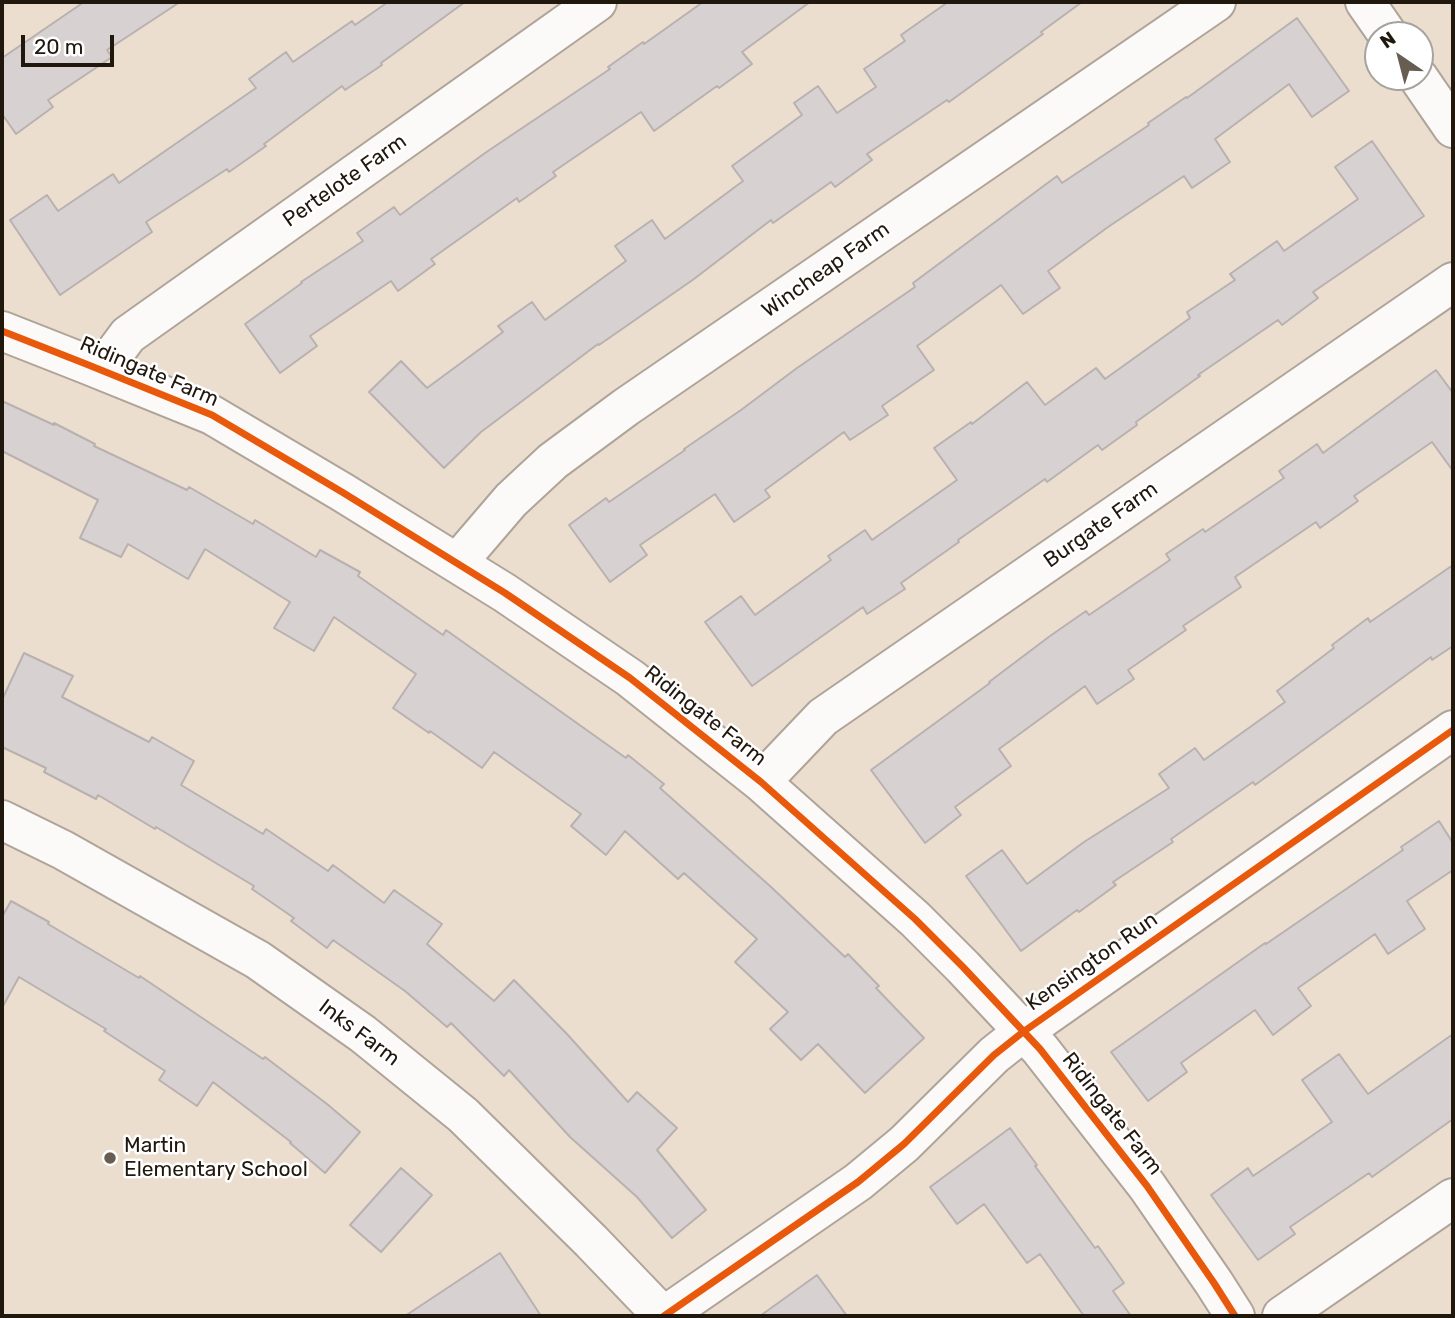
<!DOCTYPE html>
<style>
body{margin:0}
#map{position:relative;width:1455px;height:1318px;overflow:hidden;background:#ecdecf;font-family:Rubik,sans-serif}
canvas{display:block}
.frame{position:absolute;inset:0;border:4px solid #20170d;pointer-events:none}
.north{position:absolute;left:1364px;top:21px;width:70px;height:70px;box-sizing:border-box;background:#fff;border:2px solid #a6a29e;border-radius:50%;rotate:325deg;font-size:19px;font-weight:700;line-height:28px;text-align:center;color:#20170d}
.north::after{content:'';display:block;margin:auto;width:24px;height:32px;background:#675d51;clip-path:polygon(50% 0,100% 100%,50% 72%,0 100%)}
.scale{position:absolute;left:21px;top:35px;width:93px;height:32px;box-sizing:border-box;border:4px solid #20170d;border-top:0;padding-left:9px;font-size:21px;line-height:24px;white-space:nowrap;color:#20170d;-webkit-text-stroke:5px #fff;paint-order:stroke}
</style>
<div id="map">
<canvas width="1455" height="1318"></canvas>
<div class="frame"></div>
<div class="north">N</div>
<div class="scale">20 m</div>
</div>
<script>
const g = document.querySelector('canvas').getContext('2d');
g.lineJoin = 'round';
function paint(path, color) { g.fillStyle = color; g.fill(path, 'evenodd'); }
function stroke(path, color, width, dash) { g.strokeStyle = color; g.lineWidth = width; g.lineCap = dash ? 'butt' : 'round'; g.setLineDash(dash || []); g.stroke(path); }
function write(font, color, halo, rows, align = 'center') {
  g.font = font + ' Rubik,sans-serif'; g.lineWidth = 5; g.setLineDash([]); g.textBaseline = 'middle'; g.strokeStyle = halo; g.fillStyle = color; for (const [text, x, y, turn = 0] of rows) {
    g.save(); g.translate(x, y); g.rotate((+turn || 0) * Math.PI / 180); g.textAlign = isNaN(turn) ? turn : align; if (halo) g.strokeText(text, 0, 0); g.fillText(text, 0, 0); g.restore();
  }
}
const building = new Path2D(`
 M 84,2 L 180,2 L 107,50 L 112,57 L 48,100 L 53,107 L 16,134 L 2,114 L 2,58 Z
 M 388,2 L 465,2 L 381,63 L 382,65 L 345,90 L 342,86 L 264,144 L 266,146 L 229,172 L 227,169 L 146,222 L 152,232 L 60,295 L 10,220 L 47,195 L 58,211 L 113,174 L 119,183 L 256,88 L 249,79 L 286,52 L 293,62 L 352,21 L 355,25 Z
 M 703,2 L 810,2 L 742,52 L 752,64 L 719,88 L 717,86 L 654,131 L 641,112 L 553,172 L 556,176 L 519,202 L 517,198 L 431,259 L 435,264 L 398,291 L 391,281 L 310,336 L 317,346 L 280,373 L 245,324 L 302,283 L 301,282 L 363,241 L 357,233 L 394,207 L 400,215 L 485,153 L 610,69 L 608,67 L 643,42 L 644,44 Z
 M 948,2 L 1082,2 L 1041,32 L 1043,34 L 949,102 L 947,100 L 867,154 L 872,160 L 835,187 L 831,182 L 773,223 L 771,220 L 694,279 L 599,345 L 598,344 L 481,432 L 444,468 L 369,392 L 401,361 L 427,388 L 503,332 L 498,326 L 532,302 L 545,320 L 626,261 L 615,246 L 652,220 L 665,239 L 743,181 L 732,166 L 802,115 L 794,103 L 818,86 L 837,113 L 876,87 L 864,69 L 905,41 L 901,35 Z
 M 1297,18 L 1349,91 L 1312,117 L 1289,84 L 1215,139 L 1230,162 L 1192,188 L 1184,176 L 1108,227 L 1048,271 L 1060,288 L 1023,314 L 1001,285 L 917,346 L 934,370 L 882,406 L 888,415 L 850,440 L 844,432 L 765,490 L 770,497 L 734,522 L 715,494 L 640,545 L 647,555 L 610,582 L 569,525 L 606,498 L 609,502 L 685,450 L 684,449 L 741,410 L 797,368 L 915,287 L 913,283 L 1057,176 L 1062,183 L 1149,125 L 1148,123 L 1186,97 L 1187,98 Z
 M 1372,141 L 1424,216 L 1313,292 L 1318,298 L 1282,325 L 1278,320 L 1198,375 L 1200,376 L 1136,422 L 1137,425 L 1102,450 L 1098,445 L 1047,482 L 1045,479 L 958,540 L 959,542 L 901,583 L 905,589 L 867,614 L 863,607 L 752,686 L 705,622 L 741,596 L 755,615 L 831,560 L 828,556 L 865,530 L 872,540 L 957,480 L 934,448 L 971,422 L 972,424 L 1027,382 L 1045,405 L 1096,368 L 1105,379 L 1190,318 L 1187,312 L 1235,280 L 1230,274 L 1277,241 L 1284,251 L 1358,199 L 1335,167 Z
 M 1436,370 L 1453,393 L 1453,471 L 1432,442 L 1354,496 L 1358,501 L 1320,528 L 1316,522 L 1235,577 L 1241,587 L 1183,626 L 1186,630 L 1128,670 L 1134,679 L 1097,704 L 1085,686 L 999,749 L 1011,766 L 955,807 L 961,815 L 925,843 L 871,770 L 990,683 L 989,682 L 1050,636 L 1086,611 L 1089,615 L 1170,560 L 1166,554 L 1203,529 L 1205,532 L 1284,478 L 1279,471 L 1317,444 L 1323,453 Z
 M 2,401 L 54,425 L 54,423 L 95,444 L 94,446 L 187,490 L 189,487 L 253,524 L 255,520 L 316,557 L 320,550 L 360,572 L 358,576 L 443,635 L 446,630 L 626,758 L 628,755 L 664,784 L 660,788 L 770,886 L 845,957 L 848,954 L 879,986 L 876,988 L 924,1038 L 865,1093 L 818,1044 L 801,1060 L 770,1029 L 788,1012 L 735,962 L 757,939 L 684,873 L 678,879 L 625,831 L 606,855 L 571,826 L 581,814 L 494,752 L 482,768 L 430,731 L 429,733 L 393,708 L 416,674 L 334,617 L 314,651 L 274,628 L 290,602 L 205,549 L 188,579 L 128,544 L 121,557 L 80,538 L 98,500 L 2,451 Z
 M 1453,565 L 1453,646 L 1432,660 L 1431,657 L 1255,785 L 1253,782 L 1171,839 L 1173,842 L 1113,882 L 1116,885 L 1079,912 L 1077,910 L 1021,951 L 966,876 L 1002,850 L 1027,884 L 1084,842 L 1169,788 L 1159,774 L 1195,748 L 1204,760 L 1285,702 L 1277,691 L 1334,648 L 1332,645 L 1368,618 L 1370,622 Z
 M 24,653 L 73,676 L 62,697 L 149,742 L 152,737 L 194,761 L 181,785 L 263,834 L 266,829 L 328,871 L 333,865 L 384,903 L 394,890 L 442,924 L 427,944 L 494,1001 L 514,980 L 567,1034 L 628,1102 L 637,1092 L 677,1128 L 657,1150 L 706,1210 L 672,1238 L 637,1197 L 570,1137 L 509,1070 L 504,1076 L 451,1023 L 447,1027 L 405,991 L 333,940 L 327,948 L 291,921 L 294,918 L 252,889 L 254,886 L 156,827 L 155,829 L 98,795 L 96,799 L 44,772 L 46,768 L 2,747 L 2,700 Z
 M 1439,821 L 1453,843 L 1453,870 L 1407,901 L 1425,929 L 1388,954 L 1375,934 L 1298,988 L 1311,1006 L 1273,1035 L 1255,1010 L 1181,1063 L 1187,1072 L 1148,1101 L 1111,1052 L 1265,943 L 1266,944 L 1403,850 L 1401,847 Z
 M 11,901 L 49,922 L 48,924 L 139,978 L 140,976 L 263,1059 L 265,1057 L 327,1104 L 360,1132 L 325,1173 L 290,1143 L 291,1142 L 213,1082 L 197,1106 L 159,1080 L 165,1071 L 104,1031 L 106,1029 L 19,977 L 2,1008 L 2,917 Z
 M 1453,1034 L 1453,1119 L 1372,1177 L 1369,1173 L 1290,1227 L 1295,1234 L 1258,1260 L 1211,1195 L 1248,1168 L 1253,1176 L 1332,1122 L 1302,1080 L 1339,1054 L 1368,1094 Z
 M 1010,1128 L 1037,1165 L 1035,1166 L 1095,1248 L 1098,1246 L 1124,1283 L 1113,1291 L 1131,1316 L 1084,1316 L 1040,1254 L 1027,1263 L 984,1204 L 957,1224 L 930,1187 Z
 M 401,1168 L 432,1195 L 381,1252 L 350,1225 Z
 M 500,1253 L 541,1316 L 405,1316 Z
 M 817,1275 L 847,1316 L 760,1316 Z`);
const minor = new Path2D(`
 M 1365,2 L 1388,35
 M 1418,77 L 1453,128
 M 2,331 L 86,364 L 212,415 L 342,492 L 505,593 L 630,678 L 761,782 L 915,919 L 963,967 L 1040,1049 L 1147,1186 L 1214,1283 L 1235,1316
 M 102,370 L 128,335 L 597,2
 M 457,563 L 511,500 L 553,461 L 626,407 L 1216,2
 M 761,782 L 823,717 L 1453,282
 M 2,820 L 63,850 L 258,960 L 363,1034 L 463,1115 L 591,1241 L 663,1316
 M 664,1316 L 858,1182 L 904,1144 L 994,1055 L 1023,1032 L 1453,730
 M 1282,1316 L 1453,1198`);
const cycleway = new Path2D(`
 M 2,331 L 86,364 L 212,415 L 342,492 L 505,593 L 630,678 L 761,782 L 915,919 L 963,967 L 1040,1049 L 1147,1186 L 1214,1283 L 1235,1316
 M 664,1316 L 858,1182 L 904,1144 L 994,1055 L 1023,1032 L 1453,730`);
const markers = [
 [110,1158,7,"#675d51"]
];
const streetNames = [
 ["Pertelote Farm",345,181,-35],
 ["Wincheap Farm",826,270,-35],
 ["Ridingate Farm",149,372,23],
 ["Burgate Farm",1101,525,-35],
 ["Ridingate Farm",705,716,38],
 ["Kensington Run",1092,962,-35],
 ["Inks Farm",359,1033,37],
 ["Ridingate Farm",1112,1114,52]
];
const poiNames = [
 ["Martin",124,1146],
 ["Elementary School",124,1170]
];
paint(building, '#d8d1d1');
stroke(building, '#b8b1b0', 2);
stroke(minor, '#afa499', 42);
stroke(minor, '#fcfaf8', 38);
stroke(cycleway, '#e8590c', 7);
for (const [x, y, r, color] of markers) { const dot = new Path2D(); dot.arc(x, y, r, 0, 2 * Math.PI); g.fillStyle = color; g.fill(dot); stroke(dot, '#fff', 2.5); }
write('21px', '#20170d', '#fff', streetNames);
write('21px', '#20170d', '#fff', poiNames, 'left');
</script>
